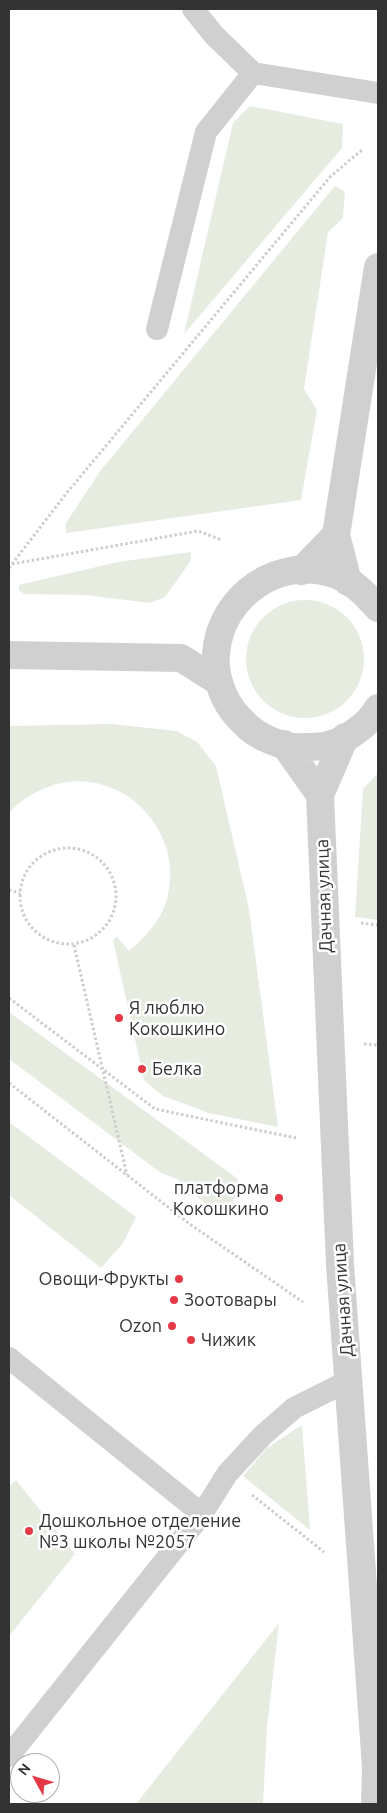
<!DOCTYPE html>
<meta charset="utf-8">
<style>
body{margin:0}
#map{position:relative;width:387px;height:1813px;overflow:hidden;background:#fff;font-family:Ubuntu,sans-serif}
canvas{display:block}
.frame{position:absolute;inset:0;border:10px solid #333;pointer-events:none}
.north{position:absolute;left:10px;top:1753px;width:50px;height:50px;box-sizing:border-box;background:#fff;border:1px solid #adadad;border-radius:50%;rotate:309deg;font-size:14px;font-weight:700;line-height:20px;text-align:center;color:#333}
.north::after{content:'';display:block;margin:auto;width:18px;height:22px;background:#e63946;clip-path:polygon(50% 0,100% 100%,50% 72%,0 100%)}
</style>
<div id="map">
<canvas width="387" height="1813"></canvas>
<div class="frame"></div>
<div class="north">N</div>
</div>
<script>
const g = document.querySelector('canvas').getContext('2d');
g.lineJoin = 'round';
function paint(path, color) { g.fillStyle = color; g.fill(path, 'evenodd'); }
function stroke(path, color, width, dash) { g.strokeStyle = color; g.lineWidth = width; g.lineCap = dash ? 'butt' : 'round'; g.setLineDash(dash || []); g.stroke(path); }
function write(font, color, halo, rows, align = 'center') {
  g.font = font + ' Ubuntu,sans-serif'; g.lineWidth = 5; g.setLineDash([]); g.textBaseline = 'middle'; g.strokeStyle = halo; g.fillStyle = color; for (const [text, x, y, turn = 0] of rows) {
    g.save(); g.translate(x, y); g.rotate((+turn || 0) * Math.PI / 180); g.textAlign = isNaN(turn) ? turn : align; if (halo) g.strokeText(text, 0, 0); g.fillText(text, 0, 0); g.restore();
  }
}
const green = new Path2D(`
 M 250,106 L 343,124 L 342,148 L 184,334 L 233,123 Z
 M 335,186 L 345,192 L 343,218 L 328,232 L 304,389 L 317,410 L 301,500 L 66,533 L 66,523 L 101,470 Z
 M 191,552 L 190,562 L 165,597 L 150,603 L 86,595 L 25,594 L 19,591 L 19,585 L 118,562 Z
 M246 659a59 59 0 1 1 118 0a59 59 0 1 1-118 0Z
 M 112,724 L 176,731 L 197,742 L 216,766 L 249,909 L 278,1127 L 209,1113 L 163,1096 L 144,1080 L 113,940 L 117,937 L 129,951 C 145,937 161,921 167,899 C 187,826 113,758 43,789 C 30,795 17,802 9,814 L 9,726 Z
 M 378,773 L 378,920 L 355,917 L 363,789 Z
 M 9,1012 L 238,1179 L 234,1201 L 229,1209 L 216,1213 L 177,1179 L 161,1173 L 9,1059 Z
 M 9,1122 L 136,1217 L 123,1243 L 101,1268 L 9,1195 Z
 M 302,1425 L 310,1530 L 243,1476 L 267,1448 Z
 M 16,1480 L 75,1554 L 9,1636 L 9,1486 Z
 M 279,1623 L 267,1728 L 263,1804 L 136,1804 Z`);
const path = new Path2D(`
 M 12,564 L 198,531 L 222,540
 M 9,568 L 65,495 L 330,177 L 363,149
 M20 896a48 48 0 1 1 96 0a48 48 0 1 1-96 0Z
 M 9,890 L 20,893
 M 361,923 L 378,925
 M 74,945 L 127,1175
 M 9,998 L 155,1109 L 296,1138
 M 364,1044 L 378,1045
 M 9,1083 L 191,1225 L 303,1302
 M 252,1495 L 324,1552`);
const service = new Path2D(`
 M 193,9 L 214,35 L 253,73 L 378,93
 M 157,329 L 206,132 L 253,73
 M 9,1358 L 202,1514
 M 9,1756 L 202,1514 L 227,1474 L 263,1435 L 294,1408 L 348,1381`);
const minor = new Path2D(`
 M 301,571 L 336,535
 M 348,582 L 336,535 L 378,267`);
const tertiary = new Path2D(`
 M 378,608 C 366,595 354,582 337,575 C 281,554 220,595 216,654 C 214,671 221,694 231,708 C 234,713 239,718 243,722 C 256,737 285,749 305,747 C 312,747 320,747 328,745 C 346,741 369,724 378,708
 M 9,655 L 181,658 L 219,682
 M 345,737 L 320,795 L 340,1265 L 376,1767 L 375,1804
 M 284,744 L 320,795`);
const markers = [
 [119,1018,5,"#e63946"],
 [142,1069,5,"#e63946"],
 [279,1198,5,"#e63946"],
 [179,1279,5,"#e63946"],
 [174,1300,5,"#e63946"],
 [172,1326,5,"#e63946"],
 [191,1340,5,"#e63946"],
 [29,1531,5,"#e63946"]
];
const streetNames = [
 ["Дачная улица",324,896,-92],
 ["Дачная улица",343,1300,-94]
];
const poiNames = [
 ["Я люблю",129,1008],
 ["Кокошкино",129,1029],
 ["Белка",152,1069],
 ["платформа",269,1188,"right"],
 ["Кокошкино",269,1209,"right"],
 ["Овощи-Фрукты",169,1279,"right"],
 ["Зоотовары",184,1300],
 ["Ozon",162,1326,"right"],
 ["Чижик",201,1340],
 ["Дошкольное отделение",39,1521],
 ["№3 школы №2057",39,1542]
];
paint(green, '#e6ecdf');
stroke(path, '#cdcdcd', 3, [2.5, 2.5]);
stroke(service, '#d0d0d0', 22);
stroke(minor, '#d0d0d0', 28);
stroke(tertiary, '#d0d0d0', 28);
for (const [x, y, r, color] of markers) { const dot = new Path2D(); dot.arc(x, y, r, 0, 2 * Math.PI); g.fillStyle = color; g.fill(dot); stroke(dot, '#fff', 2); }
write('18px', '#333', '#fff', streetNames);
write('18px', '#333', '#fff', poiNames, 'left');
</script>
